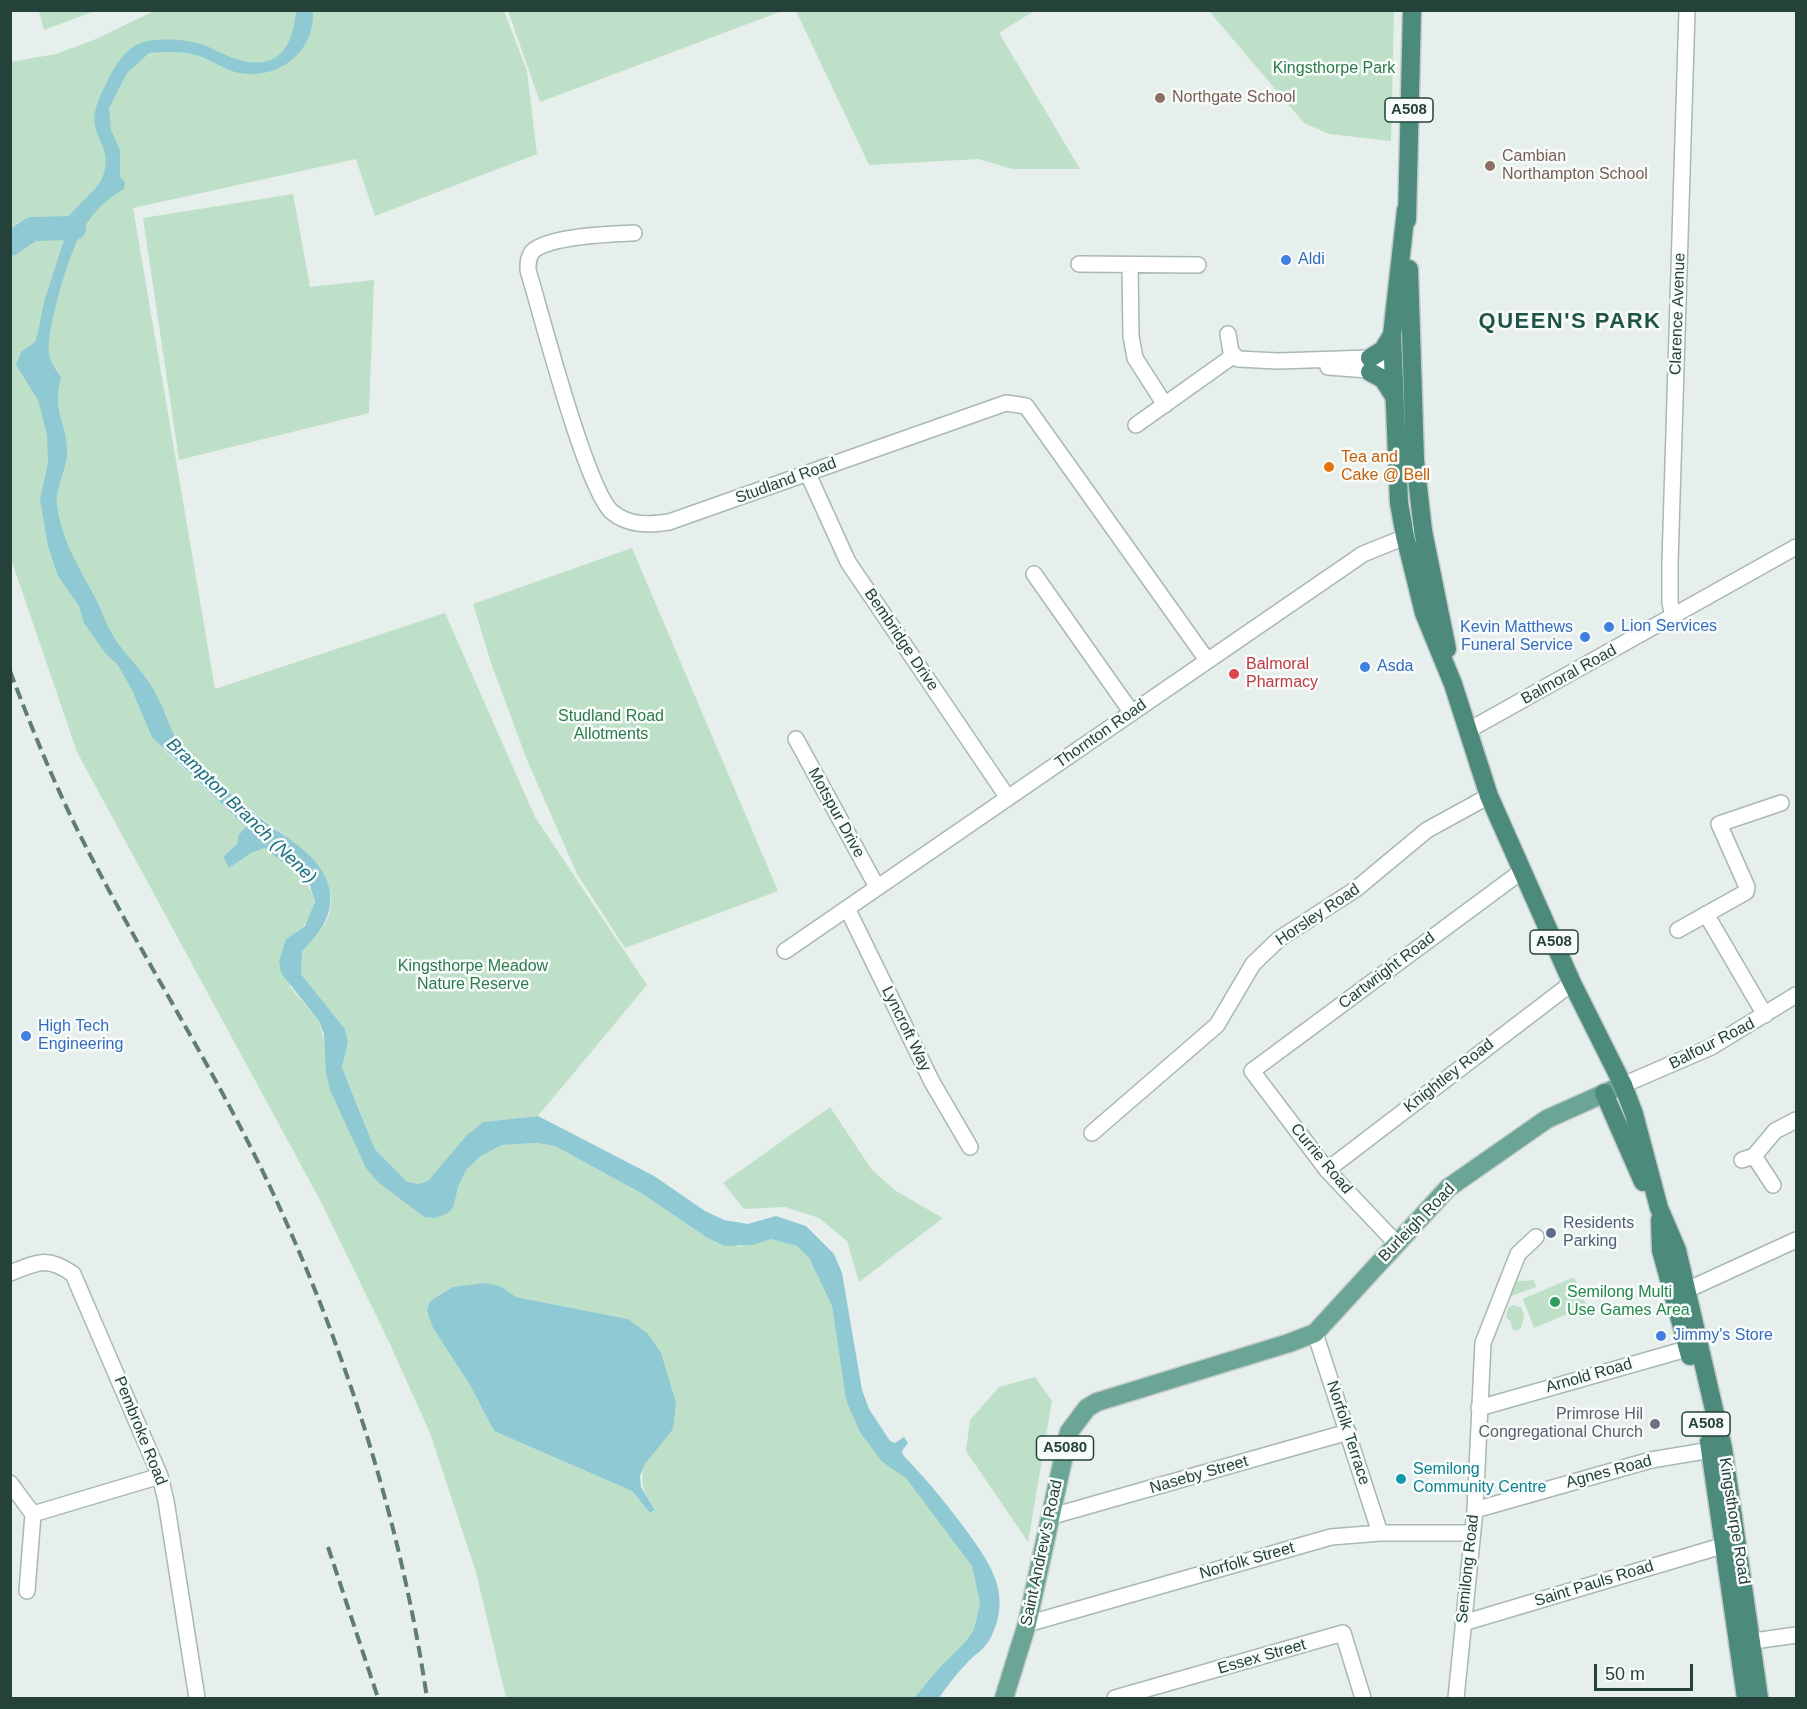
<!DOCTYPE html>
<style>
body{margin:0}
#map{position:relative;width:1807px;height:1709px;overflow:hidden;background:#e6efeb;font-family:Arial,sans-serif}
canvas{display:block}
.frame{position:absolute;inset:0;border:12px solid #24423a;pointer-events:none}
.scale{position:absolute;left:1594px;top:1664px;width:99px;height:27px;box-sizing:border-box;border:3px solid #24423a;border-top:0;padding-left:8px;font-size:18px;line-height:21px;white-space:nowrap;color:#24423a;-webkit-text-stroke:4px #f7fbf9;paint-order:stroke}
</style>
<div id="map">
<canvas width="1807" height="1709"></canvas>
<div class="frame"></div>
<div class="scale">50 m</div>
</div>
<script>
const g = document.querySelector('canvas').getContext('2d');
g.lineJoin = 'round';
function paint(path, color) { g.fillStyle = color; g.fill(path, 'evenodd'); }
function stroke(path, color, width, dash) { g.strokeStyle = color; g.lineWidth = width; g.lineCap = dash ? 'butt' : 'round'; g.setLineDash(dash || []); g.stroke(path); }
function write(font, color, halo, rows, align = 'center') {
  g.font = font + ' Arial,sans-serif'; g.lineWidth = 5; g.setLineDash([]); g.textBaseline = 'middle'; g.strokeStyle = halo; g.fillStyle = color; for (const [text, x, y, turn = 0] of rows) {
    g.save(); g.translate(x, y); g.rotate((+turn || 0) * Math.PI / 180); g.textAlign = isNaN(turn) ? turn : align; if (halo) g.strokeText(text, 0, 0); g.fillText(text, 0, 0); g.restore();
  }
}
const green = new Path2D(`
 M 42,10 L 95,10 L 95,11 L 44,30 L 39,12 Z
 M 154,11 L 504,11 L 527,71 L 537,154 L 375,216 L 356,159 L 133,208 L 215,689 L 445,613 L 535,817 L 647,985 L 538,1116 L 483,1122 L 428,1181 L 418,1184 L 406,1181 L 375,1149 L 342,1067 L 348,1042 L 345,1029 L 301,974 L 302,951 C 318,936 336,916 330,892 C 322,855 258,817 230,794 C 203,772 180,748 165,718 L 163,749 L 246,827 L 238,843 L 223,857 L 229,868 L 251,853 L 265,848 C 299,874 345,904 286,939 L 290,987 L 319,1021 L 327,1051 L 326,1073 L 379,1183 L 424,1217 L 454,1206 L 458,1187 L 466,1170 L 481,1156 L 502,1145 L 537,1143 L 555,1146 L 641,1193 L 706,1237 L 739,1247 L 771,1239 L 785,1241 L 797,1246 L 809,1258 L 832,1306 L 846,1400 L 882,1462 L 906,1477 L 972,1565 L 980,1603 L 974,1629 L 966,1641 L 940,1667 L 914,1698 L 506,1698 L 476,1572 L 430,1433 L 390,1344 L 321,1202 L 77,752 L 11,559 L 10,62 L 56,54 L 96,39 ZM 502,1287 L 516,1297 L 628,1319 L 645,1464 C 638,1484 645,1493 655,1509 L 650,1513 L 632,1491 L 494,1431 L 470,1385 L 433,1328 L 430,1301 L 440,1295 Z
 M 508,11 L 508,10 L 782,11 L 540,102 Z
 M 796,11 L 1034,11 L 999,33 L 1080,169 L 1012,169 L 979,159 L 869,165 Z
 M 1209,11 L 1394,11 L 1391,141 L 1329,134 L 1304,123 Z
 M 293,194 L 310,287 L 374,280 L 369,413 L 179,460 L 143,218 Z
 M 632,548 L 778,891 L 625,948 L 577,874 L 527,760 L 492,666 L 473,604 Z
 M 830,1107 L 872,1170 L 896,1191 L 943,1218 L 859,1282 L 847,1241 L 819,1218 L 785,1207 L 744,1209 L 723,1183 Z
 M 1574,1277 L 1587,1306 L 1534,1328 L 1523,1299 Z
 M 1534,1280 L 1536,1287 L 1505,1298 L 1510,1282 Z
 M 1513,1305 L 1522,1308 L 1524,1317 L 1521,1328 L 1517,1331 L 1512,1329 L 1511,1322 L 1506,1317 L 1508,1308 Z
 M 1035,1377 L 1052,1401 L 1028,1542 L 966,1451 L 970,1420 L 999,1387 Z`);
const water = new Path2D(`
 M 296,11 L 313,11 C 315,52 279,80 239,73 C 224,70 211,59 196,55 C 182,51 163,52 149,53 L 127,73 L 109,108 L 111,130 L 120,150 L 120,177 L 125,182 L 124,189 C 106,198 92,214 82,231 C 69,253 47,327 49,352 C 50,362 55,369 61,377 C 52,412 65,418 67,448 C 69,467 55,485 57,505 C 61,540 81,571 97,601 C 102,612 106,624 112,634 C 124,655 144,671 155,692 C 167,714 171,737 189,756 C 213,781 241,803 268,824 C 287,838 310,851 322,871 C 341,902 325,930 302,951 L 301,974 L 345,1029 L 348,1042 L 342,1067 L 357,1105 L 375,1149 L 406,1181 L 418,1184 L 428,1181 L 467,1135 L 483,1122 L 538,1116 L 654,1176 L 705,1211 L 724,1220 L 748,1224 L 776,1216 L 806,1226 L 834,1254 L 842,1273 L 862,1390 L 869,1409 L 890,1441 L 895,1443 L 904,1437 L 908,1443 L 902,1451 L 903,1455 C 924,1477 942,1498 960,1522 C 987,1559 1015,1592 990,1639 C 984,1650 975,1654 968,1662 C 957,1673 947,1686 939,1698 L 914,1698 L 940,1667 L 966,1641 L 974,1629 L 980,1603 L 972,1566 L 906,1478 L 882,1462 L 860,1432 L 846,1400 L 832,1306 L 809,1258 L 797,1246 L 771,1239 L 752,1245 L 725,1246 L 706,1237 L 641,1193 L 555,1146 L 537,1143 L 502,1145 L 481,1156 L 466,1170 L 458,1187 L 454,1206 L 448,1213 L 435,1218 L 424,1217 L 379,1183 L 366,1168 L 331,1092 L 326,1073 L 324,1034 L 319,1021 L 281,973 L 279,962 L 286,939 L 305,926 L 315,902 L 309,883 L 265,848 L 251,853 L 229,868 L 223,857 L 238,843 L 238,836 L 246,827 L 152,737 L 132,690 L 118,665 L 106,654 L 84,623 L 79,606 L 58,576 L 48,546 L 40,499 L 48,463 L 47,435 L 38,400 L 16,365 L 21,352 L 35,342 L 38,333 L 44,302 L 64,240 C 56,213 97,198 104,173 C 110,151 99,144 95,126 C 92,113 99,98 105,86 C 112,71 122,52 138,44 C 152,37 186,39 201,44 C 215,49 228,58 243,61 C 281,69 293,44 296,11 Z
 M 486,1283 L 502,1287 L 516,1297 L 628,1319 L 648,1334 L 661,1353 L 676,1403 L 673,1429 L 645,1464 L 640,1476 L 641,1487 L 655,1510 L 650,1513 L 632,1491 L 494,1431 L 470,1385 L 433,1328 L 427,1311 L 430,1301 L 453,1287 Z`);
const river = new Path2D(`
 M 10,244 L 32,229 L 74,228`);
const minor = new Path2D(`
 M 634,233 C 611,234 548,236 532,252 C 528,258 528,263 528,270 C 541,313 586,489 612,512 C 629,526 649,525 669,522 L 1006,403 L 1026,406 L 1207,660
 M 1079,264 L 1198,265
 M 1130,265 L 1131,336 L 1135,358 L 1165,405
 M 1228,334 L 1231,352 L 1238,359 L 1278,361 L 1370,358 L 1394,369
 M 1328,367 L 1382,371
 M 1136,425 L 1233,356
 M 808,474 L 848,562 L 1008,798
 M 1034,574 L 1132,713
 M 1673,618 L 1670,602 L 1670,562 L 1687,10
 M 1467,731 L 1796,547
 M 796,739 L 877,887
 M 847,908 L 932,1082 L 970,1147
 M 1706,914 L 1765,1015
 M 1678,930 L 1746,892 L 1747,887 L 1719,824 L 1781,803
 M 785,951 L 1363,554 L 1415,533
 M 1623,1085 L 1711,1047 L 1796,995
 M 1092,1133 L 1217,1025 L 1253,964 L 1279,939 L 1356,889 L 1427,830 L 1489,796
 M 1754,1156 L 1775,1131 L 1796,1120
 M 1742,1160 L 1754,1156 L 1773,1185
 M 1327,1170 L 1572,983
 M 1396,1243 L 1327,1170 L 1252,1071 L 1522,871
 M 10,1273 C 38,1262 47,1256 73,1274 L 160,1476 L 166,1501 L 197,1698
 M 1687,1290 L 1796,1240
 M 1315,1333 L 1380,1533
 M 1479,1408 L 1697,1346
 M 10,1483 L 33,1514 L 27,1591
 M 1475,1510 L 1651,1460 L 1711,1450
 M 33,1514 L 160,1476
 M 1049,1517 L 1348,1432
 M 1463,1623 L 1725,1545
 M 1027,1624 L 1331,1537 L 1380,1533 L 1472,1533
 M 1740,1643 L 1796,1635
 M 1115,1698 L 1343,1633 L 1363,1698
 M 1456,1698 L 1475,1510 L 1483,1343 L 1518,1254 L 1536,1237`);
const primary = new Path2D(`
 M 1004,1698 L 1027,1624 L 1069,1432 L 1087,1408 L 1097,1402 L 1289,1343 L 1315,1333 L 1448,1188 L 1547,1119 L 1623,1085`);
const trunk = new Path2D(`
 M 1406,210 L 1392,335 L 1399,503 L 1405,536 L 1424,613 L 1453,684 L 1489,796 L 1572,983 L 1623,1085 L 1634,1114 L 1659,1208 L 1677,1250 L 1723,1448 L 1759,1698
 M 1407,220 L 1412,10
 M 1409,269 L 1415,460 L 1423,531 L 1447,649
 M 1370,358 L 1383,350 L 1392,335
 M 1370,372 L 1383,379 L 1394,396
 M 1604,1093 L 1643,1182
 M 1660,1220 L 1661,1250 L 1690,1356
 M 1709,1442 L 1746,1698`);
const rail = new Path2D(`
 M 10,671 C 32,729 55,786 83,841 C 143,959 216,1071 272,1191 C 347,1352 401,1523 427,1698
 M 328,1547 L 378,1698`);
const markers = [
 [1160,98,6,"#8d6e63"],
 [1490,166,6,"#8d6e63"],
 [1286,260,6,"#3f7fe0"],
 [1329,467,6,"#e8710a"],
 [1609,627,6,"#3f7fe0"],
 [1585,637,6,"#3f7fe0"],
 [1365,667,6,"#3f7fe0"],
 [1234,674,6,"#e0444e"],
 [26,1036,6,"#3f7fe0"],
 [1551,1233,6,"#5c6f8a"],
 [1555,1302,6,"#2e9e5b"],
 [1661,1336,6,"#3f7fe0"],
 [1655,1424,6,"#6b7280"],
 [1401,1479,6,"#0f9aa8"]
];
const shields = [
 [1409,110,48],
 [1554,942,48],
 [1706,1424,48],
 [1065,1448,57]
];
const shieldNames = [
 ["A508",1409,110],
 ["A508",1554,942],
 ["A508",1706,1424],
 ["A5080",1065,1448]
];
const parkNames = [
 ["Kingsthorpe Park",1334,69],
 ["Studland Road",611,717],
 ["Allotments",611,735],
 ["Kingsthorpe Meadow",473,967],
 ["Nature Reserve",473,985]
];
const educationNames = [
 ["Northgate School",1172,98],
 ["Cambian",1502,157],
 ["Northampton School",1502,175]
];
const shopNames = [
 ["Aldi",1298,260],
 ["Lion Services",1621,627],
 ["Kevin Matthews",1573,628,"right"],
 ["Funeral Service",1573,646,"right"],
 ["Asda",1377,667],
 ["High Tech",38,1027],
 ["Engineering",38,1045],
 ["Jimmy's Store",1673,1336]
];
const streetNames = [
 ["Clarence Avenue",1678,314,-88],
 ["Studland Road",786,481,-20],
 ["Bembridge Drive",901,640,56],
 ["Balmoral Road",1569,675,-29],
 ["Thornton Road",1101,734,-35],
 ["Motspur Drive",836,813,61],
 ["Horsley Road",1318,915,-34],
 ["Cartwright Road",1387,971,-37],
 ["Lyncroft Way",906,1029,64],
 ["Balfour Road",1712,1044,-27],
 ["Knightley Road",1449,1076,-38],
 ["Currie Road",1321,1159,50],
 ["Burleigh Road",1417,1223,-46],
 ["Arnold Road",1589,1376,-16],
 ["Pembroke Road",140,1431,68],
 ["Norfolk Terrace",1348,1433,72],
 ["Agnes Road",1609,1472,-15],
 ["Naseby Street",1199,1475,-16],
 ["Kingsthorpe Road",1734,1521,81],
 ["Saint Andrew's Road",1042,1553,-78],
 ["Norfolk Street",1247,1561,-16],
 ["Semilong Road",1468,1569,-84],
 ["Saint Pauls Road",1594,1584,-17],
 ["Essex Street",1262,1657,-16]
];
const foodNames = [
 ["Tea and",1341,458],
 ["Cake @ Bell",1341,476]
];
const healthNames = [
 ["Balmoral",1246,665],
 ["Pharmacy",1246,683]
];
const serviceNames = [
 ["Residents",1563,1224],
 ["Parking",1563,1242]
];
const leisureNames = [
 ["Semilong Multi",1567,1293],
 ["Use Games Area",1567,1311]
];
const worshipNames = [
 ["Primrose Hil",1643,1415],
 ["Congregational Church",1643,1433]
];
const cultureNames = [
 ["Semilong",1413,1470],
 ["Community Centre",1413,1488]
];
const waterNames = [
 ["Brampton Branch (Nene)",241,811,44]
];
const districtNames = [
 ["QUEEN'S PARK",1570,322]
];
paint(green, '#bfe0c8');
paint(water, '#8ec9d4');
stroke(river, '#8ec9d4', 24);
stroke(minor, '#a8b8b2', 18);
stroke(primary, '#c2cac8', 21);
stroke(trunk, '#c2cac8', 21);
stroke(minor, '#fff', 15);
stroke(primary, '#6aa596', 18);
stroke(trunk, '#4c8a7c', 18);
stroke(rail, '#5f7d75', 4, [12, 6]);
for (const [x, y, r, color] of markers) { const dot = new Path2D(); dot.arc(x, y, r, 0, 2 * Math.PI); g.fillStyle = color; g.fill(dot); stroke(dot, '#f7fbf9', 2); }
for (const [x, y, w] of shields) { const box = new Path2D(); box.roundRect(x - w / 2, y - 12, w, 24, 4.5); g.fillStyle = '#f7fbf9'; g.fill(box); stroke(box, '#24423a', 1.5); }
write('bold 15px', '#24423a', null, shieldNames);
write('16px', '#2d7a4b', '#f7fbf9', parkNames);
write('16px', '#785e54', '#f7fbf9', educationNames, 'left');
write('16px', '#366cbe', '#f7fbf9', shopNames, 'left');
write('16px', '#24423a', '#f7fbf9', streetNames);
write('16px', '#c56008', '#f7fbf9', foodNames, 'left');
write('16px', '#be3a42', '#f7fbf9', healthNames, 'left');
write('16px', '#4e5e75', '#f7fbf9', serviceNames, 'left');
write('16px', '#27864d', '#f7fbf9', leisureNames, 'left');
write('16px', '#5b616d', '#f7fbf9', worshipNames, 'right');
write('16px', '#0d838f', '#f7fbf9', cultureNames, 'left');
write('italic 18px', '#1c6f80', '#f7fbf9', waterNames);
g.letterSpacing = '1.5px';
write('bold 22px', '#1f5548', '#f7fbf9', districtNames);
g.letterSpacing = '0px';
</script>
